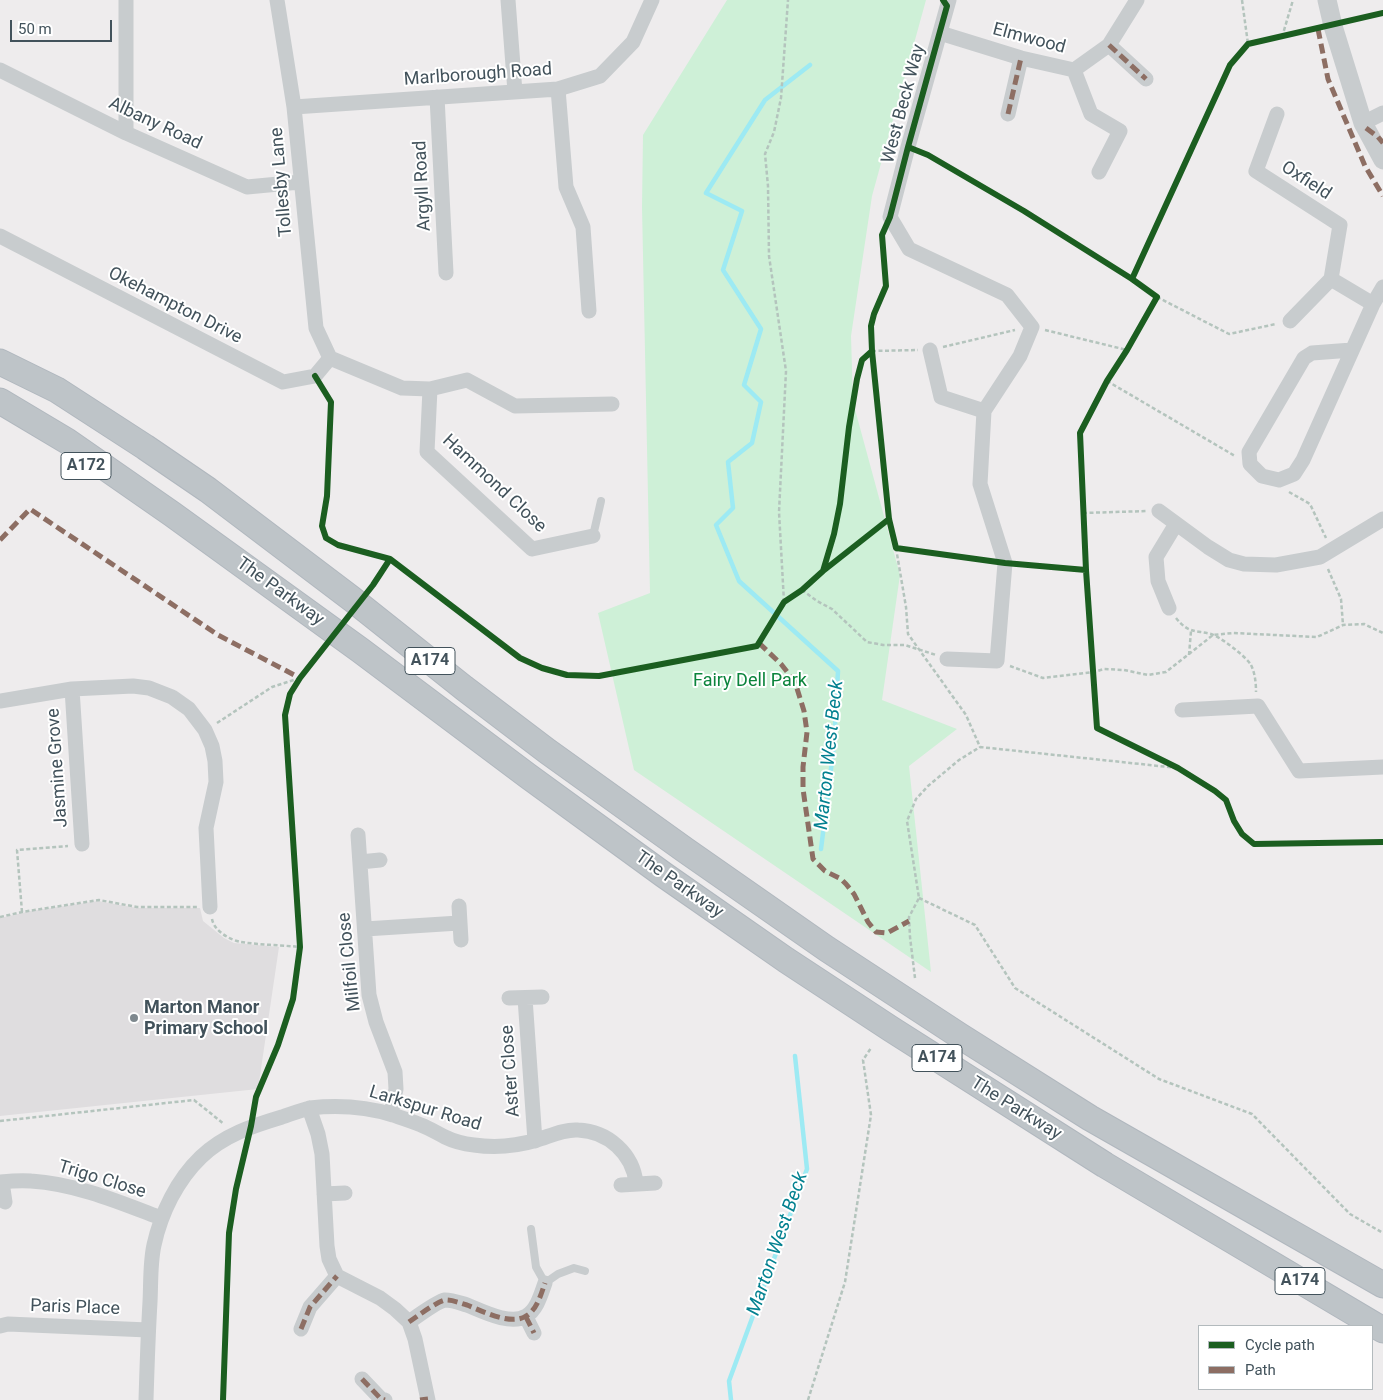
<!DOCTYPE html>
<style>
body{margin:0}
#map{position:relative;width:1383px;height:1400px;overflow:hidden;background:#eeeced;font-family:Roboto,sans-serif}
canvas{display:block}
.legend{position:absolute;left:1198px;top:1325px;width:175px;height:65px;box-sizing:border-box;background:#fff;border:1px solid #b3babd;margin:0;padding:6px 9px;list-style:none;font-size:15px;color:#42525b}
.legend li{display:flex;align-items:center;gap:10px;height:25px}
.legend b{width:25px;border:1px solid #b3babd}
.scale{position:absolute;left:10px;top:20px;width:102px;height:22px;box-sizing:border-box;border:2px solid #42525b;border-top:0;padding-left:6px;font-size:15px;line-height:18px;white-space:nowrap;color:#42525b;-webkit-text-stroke:4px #fff;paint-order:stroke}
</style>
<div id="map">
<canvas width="1383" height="1400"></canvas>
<ul class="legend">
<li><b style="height:6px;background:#1b5e20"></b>Cycle path</li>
<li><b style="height:6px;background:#8d6e63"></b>Path</li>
</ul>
<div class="scale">50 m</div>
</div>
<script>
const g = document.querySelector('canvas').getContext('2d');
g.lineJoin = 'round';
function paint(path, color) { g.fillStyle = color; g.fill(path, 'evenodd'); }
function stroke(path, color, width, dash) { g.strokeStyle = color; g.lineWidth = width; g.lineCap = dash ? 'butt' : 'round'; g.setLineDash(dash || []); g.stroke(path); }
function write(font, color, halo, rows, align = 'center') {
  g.font = font + ' Roboto,sans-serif'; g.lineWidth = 4; g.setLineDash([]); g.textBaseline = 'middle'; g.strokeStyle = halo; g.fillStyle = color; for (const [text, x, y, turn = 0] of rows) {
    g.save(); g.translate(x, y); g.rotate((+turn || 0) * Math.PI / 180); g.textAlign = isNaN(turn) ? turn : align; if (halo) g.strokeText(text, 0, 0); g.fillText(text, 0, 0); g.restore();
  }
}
const education = new Path2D(`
 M 98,901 L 137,908 L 200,908 L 203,921 L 224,938 L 234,943 L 279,947 L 258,1089 L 0,1116 L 0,918 L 31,911 Z`);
const green = new Path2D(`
 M 727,0 L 926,0 L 872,196 L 851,336 L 853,402 L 900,575 L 882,700 L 957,729 L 909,766 L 931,972 L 634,770 L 598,613 L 650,593 L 642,207 L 643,135 Z`);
const stream = new Path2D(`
 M 810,65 L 765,100 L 706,193 L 742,211 L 723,270 L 761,329 L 744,385 L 761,402 L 752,443 L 728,462 L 733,508 L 716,525 L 739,581 L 838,671 L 834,745 L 821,849
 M 731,1400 L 729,1381 L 807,1169 L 795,1056`);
const path = new Path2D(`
 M 1242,0 L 1248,44
 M 1282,37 L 1293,0
 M 1157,297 L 1229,334 L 1276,324
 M 1045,330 L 1127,350
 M 943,347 L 1015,330
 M 872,351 L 918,350
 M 1107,381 L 1235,456
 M 1289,492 L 1310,504 L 1326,538
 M 1083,513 L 1147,511
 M 896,548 L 906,607 L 908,634 L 966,715 L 980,747 L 1178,768
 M 1328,569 L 1341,599 L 1343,625
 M 802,590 L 817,601 L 832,609 L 867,642 L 883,645 L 905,645 L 936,655
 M 784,602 L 779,512 L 786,371 L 769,256 L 768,186 L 765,154 L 774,132 L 781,98 L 788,0
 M 1176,618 C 1188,633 1194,630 1211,634 C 1219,636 1247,657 1251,665 C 1255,673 1256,683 1256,692
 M 1189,655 L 1191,631
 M 1010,666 L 1043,678 L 1094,672 L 1104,669 L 1124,670 L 1148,675 L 1166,672 L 1213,635 L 1233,633 L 1317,637 L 1343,625 L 1364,624 L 1383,633
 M 217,723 L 272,687 L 300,678
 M 919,898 L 975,925 L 1015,988 L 1159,1079 L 1252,1114 L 1350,1214 L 1383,1233
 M 22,912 L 17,850 L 68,846
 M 0,917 L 22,912 L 99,900 L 137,907 L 197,907
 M 212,919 C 214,931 230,940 241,942 C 260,945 281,945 300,947
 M 915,978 L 910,937 L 909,917 L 919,898 L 907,821 L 916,799 L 928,786 L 959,760 L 980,747
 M 0,1121 L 194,1100 L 224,1124
 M 808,1400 L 845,1282 L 871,1115 L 863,1060 L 871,1048`);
const service = new Path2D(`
 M 593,536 L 601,501
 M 531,1229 L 536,1267 L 545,1283 L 558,1274 L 574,1268 L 585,1271`);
const minor = new Path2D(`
 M 126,0 L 126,133
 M 277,0 L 294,107 L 316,328 L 330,358
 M 508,0 L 515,92
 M 940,33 L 1021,58 L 1074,70 L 1109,45 L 1137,0
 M 1109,45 L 1146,79
 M 0,70 L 126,133 L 247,187 L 300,182
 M 1074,70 L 1091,114 L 1120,131 L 1099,172
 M 558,89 L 566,187 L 583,227 L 589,311
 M 437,97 L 446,273
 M 294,107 L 558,89 L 600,76 L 633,42 L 652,0
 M 1008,114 L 1021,58
 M 1277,114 L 1256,171 L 1340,225 L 1331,279
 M 1363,123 L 1383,113
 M 0,236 L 283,382 L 315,376 L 330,358
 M 1290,321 L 1331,279 L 1373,304
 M 930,350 L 941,397 L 984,411
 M 1352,350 L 1312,353 L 1304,358 L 1249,452 L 1250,464 L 1262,476 L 1279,480 L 1294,474 L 1303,460 L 1373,304 L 1383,287
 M 330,358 L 402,388 L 430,389 L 467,380 L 515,406 L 612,404
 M 430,389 L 427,452 L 532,549 L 593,536
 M 1159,511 L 1208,547 L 1229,560 L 1244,564 L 1276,565 L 1320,557 L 1383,519
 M 1169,608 L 1158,581 L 1156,557 L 1176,524
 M 947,659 L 997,661 L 1005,563 L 980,484 L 984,411 L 1020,356 L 1032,327 L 1007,295 L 909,249 L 890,217 L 908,147 L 949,0
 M 72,689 L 82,844
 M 0,701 L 72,689 L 133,686 L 149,688 L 172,697 L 189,709 L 205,730 L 212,746 L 215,761 L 216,782 L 206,828 L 210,907
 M 1182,710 L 1258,706 L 1299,771 L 1383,767
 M 358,835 L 369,995 L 376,1022 L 395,1072 L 396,1089 L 391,1114
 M 360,862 L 380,860
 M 459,906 L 461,940
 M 365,929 L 459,923
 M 509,998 L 542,997
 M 525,998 L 535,1141
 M 309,1108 L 318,1134 L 322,1154 L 327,1246 L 329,1259 L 337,1276 L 380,1298 L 395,1309 L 409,1322 L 415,1339 L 428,1400
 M 0,1182 C 10,1181 21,1180 31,1181 C 77,1184 119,1202 161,1218
 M 2,1182 L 5,1202
 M 621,1185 L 655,1183
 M 324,1194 L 345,1193
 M 526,1317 L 534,1333
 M 409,1322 C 416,1317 438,1301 445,1300 C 453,1300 460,1303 467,1305 C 482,1311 511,1326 526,1316 C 537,1310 541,1294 545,1283
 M 0,1326 L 8,1324 L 148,1330
 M 301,1329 L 310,1307 L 337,1276
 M 362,1379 L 381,1399 L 385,1400
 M 146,1400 C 147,1367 148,1335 150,1302 C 151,1283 150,1263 154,1245 C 161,1213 177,1180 201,1157 C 224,1135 252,1126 282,1117 C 291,1114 301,1110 310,1108 C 337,1105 367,1107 393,1115 C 402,1118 412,1121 421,1125 C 429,1128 437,1133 445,1137 C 453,1141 465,1144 474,1145 C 495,1148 517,1146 537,1140 C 550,1136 564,1129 578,1130 C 608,1131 633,1154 636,1183`);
const tertiary = new Path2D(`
 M 1327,0 L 1333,26 L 1363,123 L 1383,160`);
const trunk = new Path2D(`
 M 0,362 L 57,390 L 145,447 L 208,490 L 352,599 L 464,688 L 547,751 L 685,850 L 827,949 L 960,1036 L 1090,1118 L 1383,1285
 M 0,401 L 67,441 L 172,514 L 360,650 L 528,776 L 664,875 L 786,960 L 891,1029 L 1105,1165 L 1383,1330`);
const quiet = new Path2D(`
 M 1318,29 L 1328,79 L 1365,166 L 1383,196
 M 1109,45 L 1146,79
 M 1008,114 L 1021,58
 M 1366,128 L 1378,137 L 1383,143
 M 0,540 L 30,509 L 218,635 L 300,678
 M 759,643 L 781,664 L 795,682 L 804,711 L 807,732 L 803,767 L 803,789 L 813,859 L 825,871 L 841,879 L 846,884 L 854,894 L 868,922 L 876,932 L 887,933 L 909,921
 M 526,1317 L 534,1333
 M 409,1322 C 416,1317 438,1301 445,1300 C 453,1300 460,1303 467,1305 C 482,1311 511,1326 526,1316 C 537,1310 541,1294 545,1283
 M 301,1329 L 310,1307 L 337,1276
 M 362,1379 L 381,1399 L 385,1400
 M 420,1400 L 428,1399`);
const cycleway = new Path2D(`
 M 943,0 L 947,6 L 908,147 L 890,217 L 882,235 L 886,286 L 874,314 L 871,326 L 872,351 L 889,519 L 896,548 L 1005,563 L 1086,570
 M 1383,13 L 1248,44 L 1230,65 L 1132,279 L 1157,297 L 1127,350 L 1107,381 L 1080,433 L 1086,570 L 1097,728 L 1178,768 L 1215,791 L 1226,800 L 1234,821 L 1242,834 L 1254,844 L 1383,842
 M 908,147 L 928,155 L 1024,211 L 1132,279
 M 315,376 L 331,402 L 327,496 L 322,526 L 326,538 L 338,545 L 390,559 L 520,658 L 542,668 L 567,675 L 599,676 L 757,646 L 784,602 L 802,590 L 823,571 L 889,519
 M 823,571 L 834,534 L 840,504 L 849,427 L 857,379 L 862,360 L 872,351
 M 223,1400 L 229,1233 L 236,1189 L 251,1126 L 256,1097 L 278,1045 L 293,999 L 300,947 L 285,715 L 290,694 L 300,678 L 373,585 L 390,559`);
const markers = [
 [134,1018,5,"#7e888e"]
];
const shields = [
 [86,466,50],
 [430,661,50],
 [937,1058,50],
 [1300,1281,50]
];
const shieldNames = [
 ["A172",86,466],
 ["A174",430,661],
 ["A174",937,1058],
 ["A174",1300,1281]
];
const streetNames = [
 ["Elmwood",1029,39,15],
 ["Marlborough Road",478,75,-4],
 ["West Beck Way",904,104,-75],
 ["Albany Road",155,124,25],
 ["Oxfield",1306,181,33],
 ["Tollesby Lane",282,182,-95],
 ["Argyll Road",423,186,-93],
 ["Okehampton Drive",175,306,27],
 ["Hammond Close",494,484,43],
 ["The Parkway",280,592,36],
 ["Jasmine Grove",58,768,-94],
 ["The Parkway",679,885,35],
 ["Milfoil Close",350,962,-96],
 ["Aster Close",511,1071,-94],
 ["Larkspur Road",425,1109,17],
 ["The Parkway",1016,1109,32],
 ["Trigo Close",102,1180,17],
 ["Paris Place",75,1308,2]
];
const parkNames = [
 ["Fairy Dell Park",750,681]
];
const poiNames = [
 ["Marton Manor",144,1008],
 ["Primary School",144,1029]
];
const waterNames = [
 ["Marton West Beck",830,755,-84],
 ["Marton West Beck",778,1244,-71]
];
paint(education, '#dfdddf');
paint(green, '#cef0d7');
stroke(stream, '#9deaf3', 4.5);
stroke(trunk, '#b0b7be', 27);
stroke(path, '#b4c4bd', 2.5, [4, 2.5]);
stroke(service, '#c8ccce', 8);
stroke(minor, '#c8ccce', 15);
stroke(tertiary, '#c8ccce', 19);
stroke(trunk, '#bec4c8', 25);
stroke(quiet, '#8d6e63', 5, [10, 5]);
stroke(cycleway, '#1b5e20', 6);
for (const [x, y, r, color] of markers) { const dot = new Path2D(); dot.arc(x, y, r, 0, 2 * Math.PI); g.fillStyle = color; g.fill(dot); stroke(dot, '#fff', 2); }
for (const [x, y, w] of shields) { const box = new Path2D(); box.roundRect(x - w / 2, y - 13.5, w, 27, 4); g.fillStyle = '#fff'; g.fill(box); stroke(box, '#42525b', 1); }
write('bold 16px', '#42525b', null, shieldNames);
write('18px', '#42525b', '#fff', streetNames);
write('18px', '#0b843c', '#fff', parkNames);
write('bold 18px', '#42525b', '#fff', poiNames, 'left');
write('italic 19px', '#038190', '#fff', waterNames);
</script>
